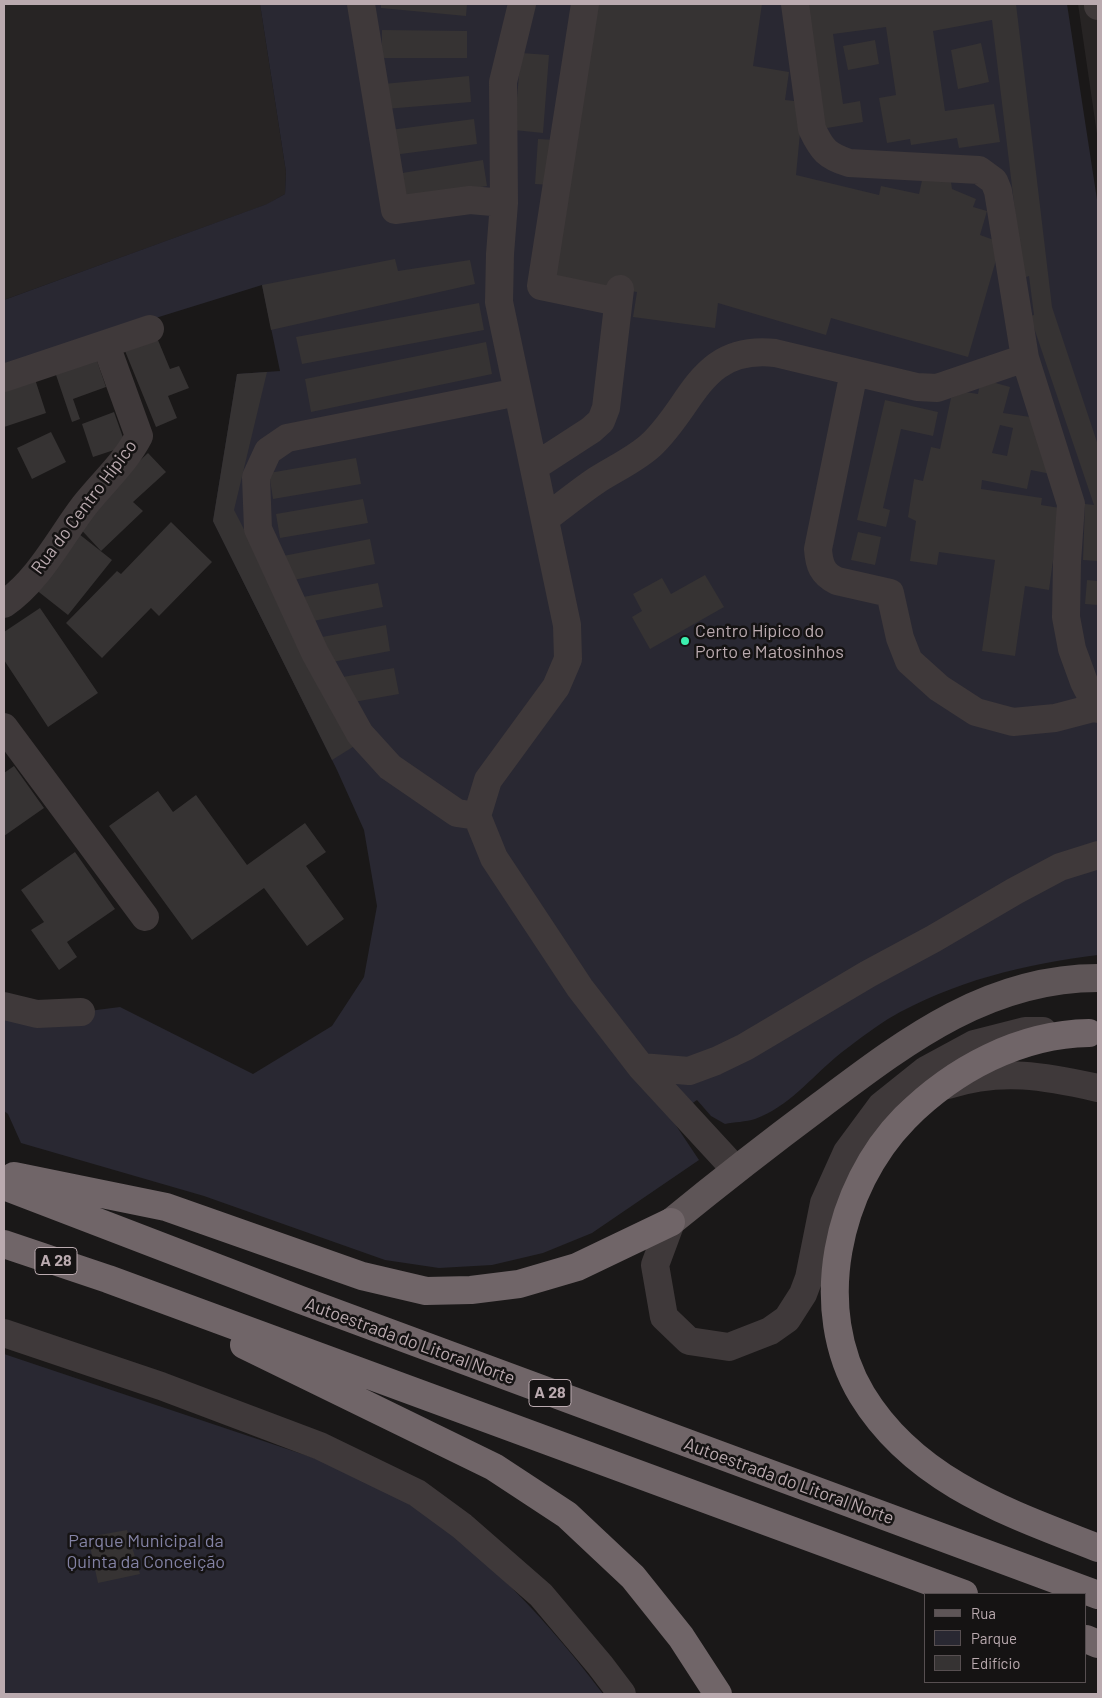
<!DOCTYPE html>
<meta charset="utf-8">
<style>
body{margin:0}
#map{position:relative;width:1102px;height:1698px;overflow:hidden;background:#1a1818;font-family:Barlow,sans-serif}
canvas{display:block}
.frame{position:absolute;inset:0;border:5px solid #baaaaf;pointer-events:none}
.legend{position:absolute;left:924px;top:1593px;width:162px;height:90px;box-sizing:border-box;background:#151313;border:1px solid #574f51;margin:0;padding:6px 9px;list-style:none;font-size:15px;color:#baaaaf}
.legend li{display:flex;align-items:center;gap:10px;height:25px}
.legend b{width:25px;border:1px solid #574f51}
</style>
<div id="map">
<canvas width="1102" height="1698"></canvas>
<div class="frame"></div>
<ul class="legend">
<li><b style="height:6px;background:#5e5557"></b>Rua</li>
<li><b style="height:14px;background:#292832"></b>Parque</li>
<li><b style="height:14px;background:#363333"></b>Edifício</li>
</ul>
</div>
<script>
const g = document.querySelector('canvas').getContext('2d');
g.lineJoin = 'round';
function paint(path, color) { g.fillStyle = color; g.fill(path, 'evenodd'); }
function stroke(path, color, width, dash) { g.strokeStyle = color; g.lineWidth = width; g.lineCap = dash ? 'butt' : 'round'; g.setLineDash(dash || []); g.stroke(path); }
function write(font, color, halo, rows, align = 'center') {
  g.font = font + ' Barlow,sans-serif'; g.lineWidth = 5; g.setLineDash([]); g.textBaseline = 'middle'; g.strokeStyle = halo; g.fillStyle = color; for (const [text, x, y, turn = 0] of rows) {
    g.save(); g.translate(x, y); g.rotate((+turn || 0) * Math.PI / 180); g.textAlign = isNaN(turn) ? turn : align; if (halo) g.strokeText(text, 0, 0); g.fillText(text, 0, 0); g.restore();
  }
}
const built = new Path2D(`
 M 4,4 L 260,4 L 286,172 L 285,194 L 268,204 L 4,300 Z
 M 1078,4 L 1098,4 L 1098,141 Z`);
const green = new Path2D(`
 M 260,4 L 1067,4 L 1098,206 L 1098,955 C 1025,964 953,981 888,1019 C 871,1030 852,1044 836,1057 C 810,1079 788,1107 755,1119 C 746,1122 734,1122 725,1124 L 711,1116 L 697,1100 L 671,1118 L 699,1160 L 592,1233 L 543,1253 L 492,1265 L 439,1268 L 385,1260 L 204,1196 L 21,1143 L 8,1114 L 4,1111 L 4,1006 L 81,1012 L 120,1007 L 253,1074 L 332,1026 L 364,977 L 377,906 L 364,830 L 337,770 L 213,521 L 237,374 L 280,371 L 262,285 L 4,365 L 4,300 L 267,204 L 285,194 L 286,172 Z
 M 4,1354 L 317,1459 C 333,1465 351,1471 366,1479 C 462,1528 539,1609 603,1694 L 4,1694 Z`);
const building = new Path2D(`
 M 381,4 L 467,4 L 466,16 L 381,8 Z
 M 590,4 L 762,4 L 753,66 L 789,72 L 785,100 L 803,102 L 796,175 L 879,195 L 881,186 L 919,194 L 923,176 L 950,175 L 952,189 L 976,199 L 973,207 L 987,211 L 980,235 L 994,240 L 996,260 L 968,357 L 831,318 L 826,335 L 718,303 L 715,328 L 633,317 L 637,292 L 551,279 Z
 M 805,4 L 1016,4 L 1052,307 L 1098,445 L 1098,561 L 1083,560 L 1085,504 L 1094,505 L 1030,316 L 1034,315 L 1029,276 L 1023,278 L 992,20 L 933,31 L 945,111 L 994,104 L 1000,142 L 959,148 L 957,138 L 911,145 L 910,139 L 887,143 L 879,98 L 896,95 L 886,27 L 833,34 L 843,104 L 860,101 L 863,122 L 821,129 Z
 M 382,30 L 467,31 L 467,58 L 382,58 Z
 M 875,40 L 879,64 L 848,70 L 843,46 Z
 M 981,43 L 989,82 L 958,89 L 951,50 Z
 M 521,53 L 549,55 L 543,133 L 514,130 Z
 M 469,76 L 471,102 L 385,109 L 383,84 Z
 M 474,119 L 477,144 L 393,155 L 390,130 Z
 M 538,139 L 556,140 L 552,185 L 535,184 Z
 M 483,160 L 487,186 L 400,200 L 396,174 Z
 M 395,259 L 398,271 L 470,260 L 475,284 L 271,330 L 262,285 Z
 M 479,303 L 484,330 L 302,364 L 296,337 Z
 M 155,333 L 170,369 L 179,366 L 189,388 L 168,396 L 177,418 L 156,427 L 123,346 Z
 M 486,342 L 492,374 L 311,412 L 305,379 Z
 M 95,355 L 106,387 L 73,399 L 80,419 L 72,422 L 54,369 Z
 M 267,372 L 234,510 L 356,745 L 332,760 L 213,521 L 237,374 Z
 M 34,376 L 46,413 L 4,427 L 4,386 Z
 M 981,379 L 1010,387 L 1003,413 L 1037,418 L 1056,475 L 1031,470 L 1027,489 L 982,480 L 981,489 L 1042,498 L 1041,505 L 1060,508 L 1049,590 L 1025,586 L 1015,656 L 982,651 L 995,560 L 939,552 L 937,565 L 910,561 L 916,521 L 908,517 L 914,479 L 923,481 L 931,447 L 940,449 L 951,398 L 965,392 L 978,394 ZM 1000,425 L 1013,428 L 1007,456 L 992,453 Z
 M 885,400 L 938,412 L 933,436 L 901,429 L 883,508 L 890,510 L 886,527 L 857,520 Z
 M 114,412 L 126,446 L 93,457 L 82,424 Z
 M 51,432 L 66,462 L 32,479 L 17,448 Z
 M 148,453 L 166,472 L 133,502 L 143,511 L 101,551 L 74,522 Z
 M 356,458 L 361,484 L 273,499 L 269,473 Z
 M 363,499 L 368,523 L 280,538 L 276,514 Z
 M 171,522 L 212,562 L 159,616 L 151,608 L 102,658 L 66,623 L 117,571 L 121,574 Z
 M 858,532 L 881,537 L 875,565 L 851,560 Z
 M 79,534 L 112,560 L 68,615 L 35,589 Z
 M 370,539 L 375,564 L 288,581 L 283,556 Z
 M 705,575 L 724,607 L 650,649 L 632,617 L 642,611 L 633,594 L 662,578 L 671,594 Z
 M 1087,580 L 1098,581 L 1098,605 L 1085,604 Z
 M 378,583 L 383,607 L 308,622 L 303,597 Z
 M 40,608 L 98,693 L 48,727 L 4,660 L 4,632 Z
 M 386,625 L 390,651 L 327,663 L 322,637 Z
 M 394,668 L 399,694 L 348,703 L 343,677 Z
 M 14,766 L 44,808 L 4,836 L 4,773 Z
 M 158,791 L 173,812 L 196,795 L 247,865 L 305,823 L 326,852 L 306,866 L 344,919 L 307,946 L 264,888 L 192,940 L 109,826 Z
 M 75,852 L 115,909 L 67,942 L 77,957 L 59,970 L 31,930 L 44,922 L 21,890 Z
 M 127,1530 L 140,1574 L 98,1583 L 88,1537 Z`);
const minor = new Path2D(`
 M 361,4 L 395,210 L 470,200 L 504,203
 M 522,4 L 503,82 L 504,203 L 500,254 L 499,302 L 567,625 L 568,659 L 556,687 L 488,780 L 477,816 L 494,858 L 580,988 L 641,1067 L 735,1169
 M 585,4 L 541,286 L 618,302
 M 795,4 L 812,129 C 822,150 827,156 849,163 L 979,170 L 994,181 L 998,191 L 1025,358 L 1071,504 L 1067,562 L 1066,617 L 1072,649 L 1084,682 L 1098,709
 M 1098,4 L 1098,6
 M 854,372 L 818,549 C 819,564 822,574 837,581 L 890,593 L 900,638 L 909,661 L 939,688 L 976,712 L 1013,722 L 1055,718 L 1097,707
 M 4,378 L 150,329
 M 534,467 L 591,430 L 601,421 L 606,408 L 620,289
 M 545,519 C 562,506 579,492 597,480 C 614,469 636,459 651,445 C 694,405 700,345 775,353 L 917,387 L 937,388 L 1025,358
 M 4,604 C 39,580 59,539 84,506 C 103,482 125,463 139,436 L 106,345
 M 4,727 L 145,917
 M 477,816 L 457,813 L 390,767 L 360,734 L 315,653 L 258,529 L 256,477 L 268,451 L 287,438 L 518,392
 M 4,1006 L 37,1014 L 81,1012
 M 641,1067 L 689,1071 L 716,1061 L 745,1047 L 868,974 L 933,939 L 1015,891 L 1060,867 L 1098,855
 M 948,1085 C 1001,1068 1045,1076 1098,1088
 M 671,1222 L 655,1265 L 664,1317 L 689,1341 L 729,1347 L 770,1331 L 787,1319 L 803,1294 L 809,1278 L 824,1203 L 847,1152 L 881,1106 L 926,1070 L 974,1044 L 1025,1031 L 1043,1031
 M 4,1333 L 161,1386 L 320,1446 L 417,1493 L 462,1526 L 541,1595 L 600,1665 L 622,1694`);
const major = new Path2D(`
 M 671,1222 C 720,1182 770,1143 821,1105 C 905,1042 987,978 1098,978`);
const highway = new Path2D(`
 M 1089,1033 C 1020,1034 954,1069 905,1118 C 837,1187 810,1309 862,1395 C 915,1482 1009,1513 1098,1548
 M 14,1176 L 166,1207 L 362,1276 L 426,1291 L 471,1290 L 519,1284 L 577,1267 L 671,1222
 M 4,1186 L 301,1300 L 1098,1595
 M 4,1244 L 108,1279 L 964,1594
 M 244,1345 L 494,1467 L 567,1515 L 633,1577 L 681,1637 L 718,1694
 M 1086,1639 L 1098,1644`);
const markers = [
 [685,641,5,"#3befaf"]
];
const shields = [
 [56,1261,42],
 [550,1393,42]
];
const shieldNames = [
 ["A 28",56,1261],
 ["A 28",550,1393]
];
const streetNames = [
 ["Rua do Centro Hípico",84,507,-53],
 ["Autoestrada do Litoral Norte",410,1341,20],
 ["Autoestrada do Litoral Norte",789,1481,20]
];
const poiNames = [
 ["Centro Hípico do",695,631],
 ["Porto e Matosinhos",695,652]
];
const parkNames = [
 ["Parque Municipal da",146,1541],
 ["Quinta da Conceição",146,1562]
];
paint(built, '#272424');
paint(green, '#292832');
paint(building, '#363333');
stroke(minor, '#3f393a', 28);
stroke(major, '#5e5557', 28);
stroke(highway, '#706568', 28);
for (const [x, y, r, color] of markers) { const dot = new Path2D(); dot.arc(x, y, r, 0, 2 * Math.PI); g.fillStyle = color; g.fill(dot); stroke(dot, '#151313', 2); }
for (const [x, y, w] of shields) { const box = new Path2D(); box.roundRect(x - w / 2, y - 13.5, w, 27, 4); g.fillStyle = '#151313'; g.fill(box); stroke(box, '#baaaaf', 1); }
write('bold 16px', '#baaaaf', null, shieldNames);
write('18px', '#baaaaf', '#151313', streetNames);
write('18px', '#baaaaf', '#151313', poiNames, 'left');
write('18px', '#8382a4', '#151313', parkNames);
</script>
